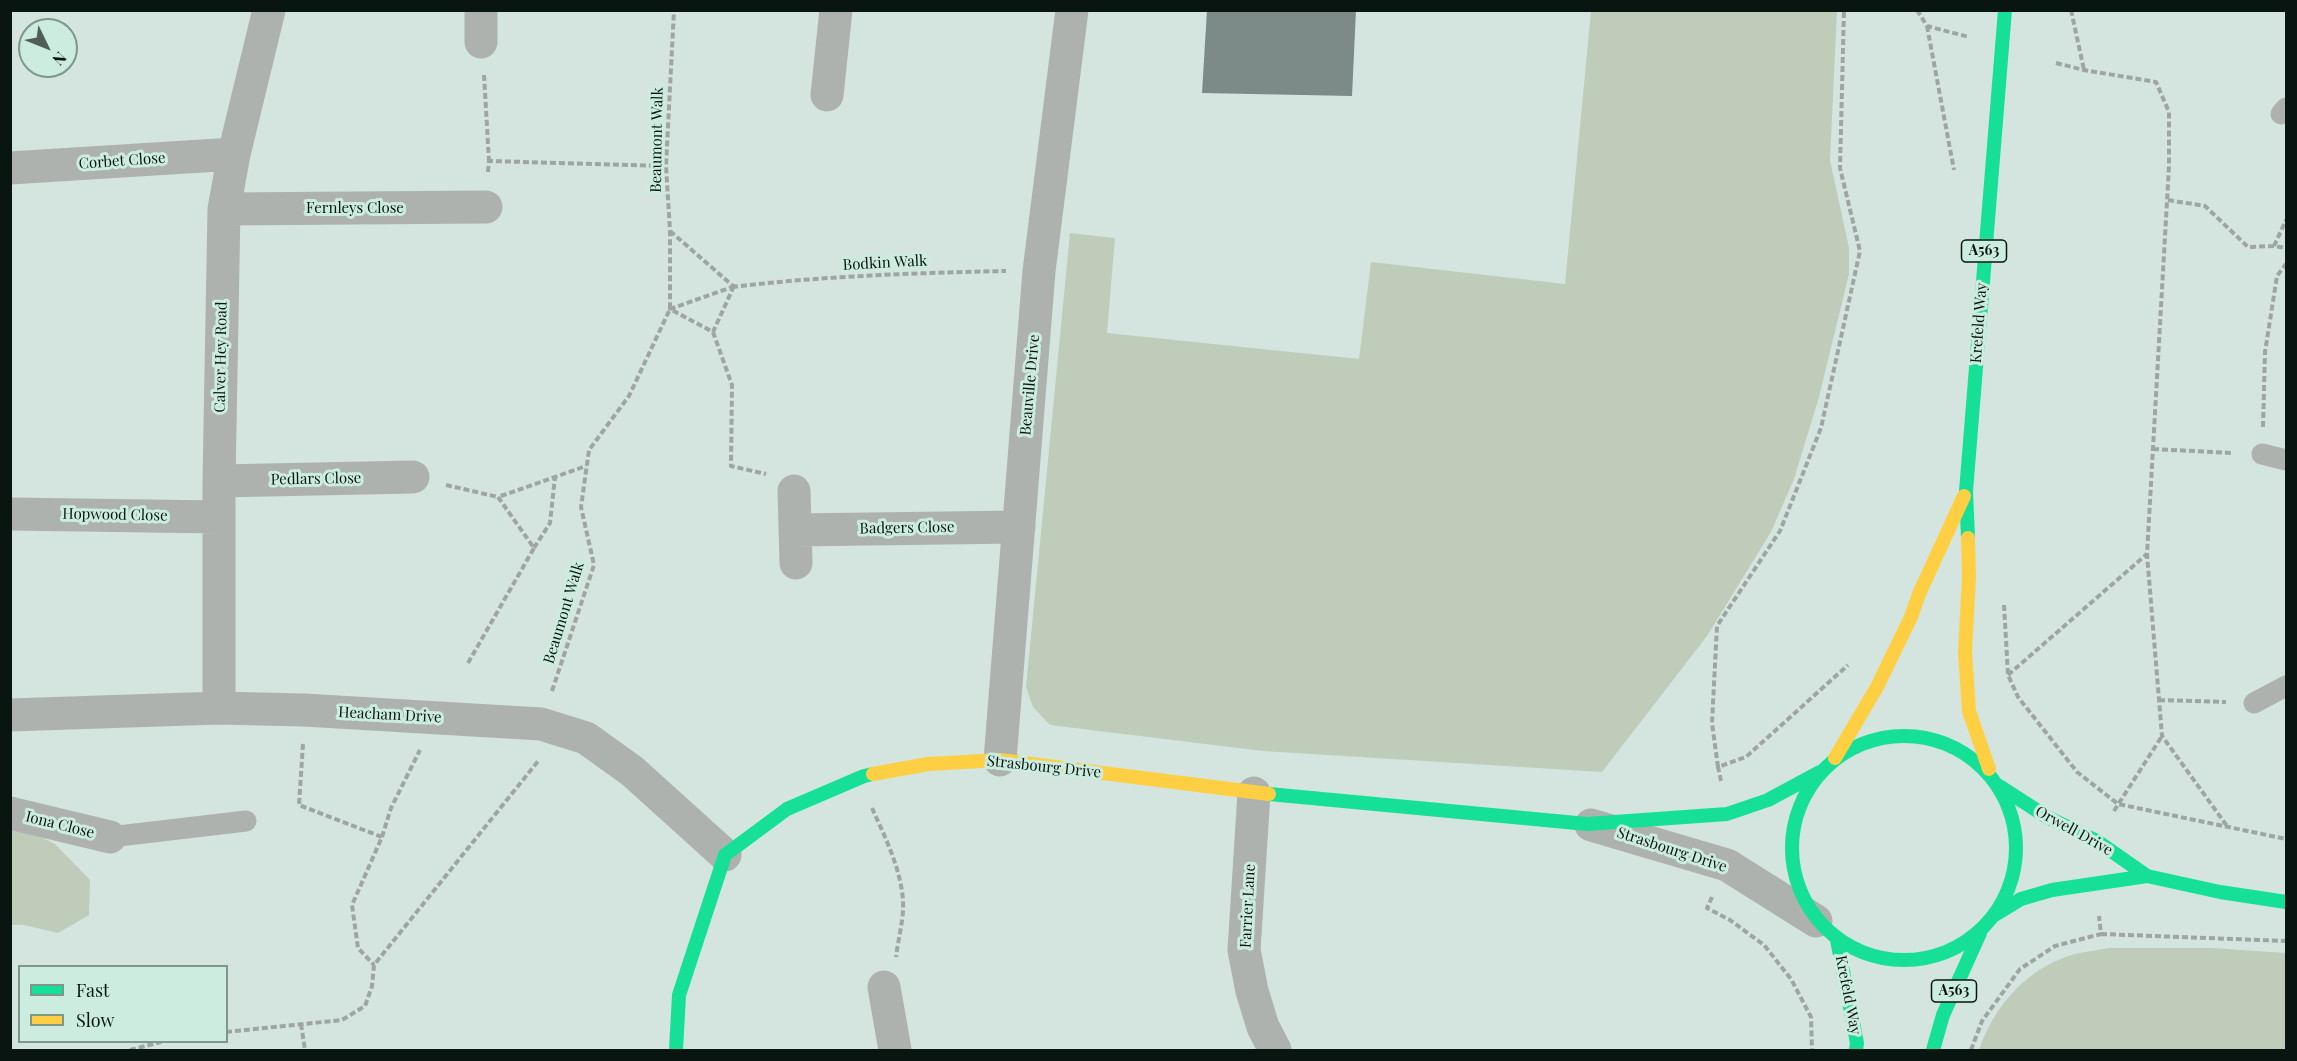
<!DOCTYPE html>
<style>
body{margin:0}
#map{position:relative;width:2297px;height:1061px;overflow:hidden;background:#d3e5de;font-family:"Playfair Display",serif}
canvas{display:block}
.frame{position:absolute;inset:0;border:12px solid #091510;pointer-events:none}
.legend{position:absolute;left:18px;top:965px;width:210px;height:78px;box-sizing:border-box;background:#ccecdf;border:2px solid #7e968c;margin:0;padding:8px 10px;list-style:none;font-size:18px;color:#091510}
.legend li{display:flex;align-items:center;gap:12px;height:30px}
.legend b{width:30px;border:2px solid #7e968c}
.north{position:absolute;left:18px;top:18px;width:60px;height:60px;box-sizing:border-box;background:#ccecdf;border:2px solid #7e968c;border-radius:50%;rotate:133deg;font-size:16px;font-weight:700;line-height:24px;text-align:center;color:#091510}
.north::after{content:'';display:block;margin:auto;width:21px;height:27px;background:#505e58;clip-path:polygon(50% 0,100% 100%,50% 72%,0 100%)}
</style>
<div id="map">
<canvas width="2297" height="1061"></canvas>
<div class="frame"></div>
<ul class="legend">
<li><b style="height:8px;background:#16e098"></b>Fast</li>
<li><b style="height:8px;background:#ffcf43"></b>Slow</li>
</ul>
<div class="north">N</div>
</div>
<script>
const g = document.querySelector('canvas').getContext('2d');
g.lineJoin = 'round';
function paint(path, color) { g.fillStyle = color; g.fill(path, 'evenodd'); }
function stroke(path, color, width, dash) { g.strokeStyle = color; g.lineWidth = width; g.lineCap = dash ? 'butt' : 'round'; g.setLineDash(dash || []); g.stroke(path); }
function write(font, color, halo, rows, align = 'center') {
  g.font = font + ' "Playfair Display",serif'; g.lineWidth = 6; g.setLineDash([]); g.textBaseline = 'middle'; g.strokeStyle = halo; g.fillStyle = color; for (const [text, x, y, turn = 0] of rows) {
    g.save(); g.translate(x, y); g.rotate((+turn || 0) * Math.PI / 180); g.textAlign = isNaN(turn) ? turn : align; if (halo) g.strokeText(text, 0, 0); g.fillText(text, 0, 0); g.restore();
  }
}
const green = new Path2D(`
 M 1591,11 L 1837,11 L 1830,160 L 1849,248 L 1849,274 L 1819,397 L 1794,479 L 1771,532 L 1707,636 L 1602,772 L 1263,751 L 1050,725 L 1033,707 L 1026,687 L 1070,233 L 1115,238 L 1107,333 L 1359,359 L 1371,262 L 1565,284 Z
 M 10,816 L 20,827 L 55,844 L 90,880 L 89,915 L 58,933 L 24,925 L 11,925 Z
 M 2109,948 L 2212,948 L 2286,953 L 2286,1049 L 2282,1050 L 1979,1050 C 1993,1009 2022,974 2063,958 C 2077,952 2094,951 2109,948 Z`);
const building = new Path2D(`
 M 1207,10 L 1356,10 L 1352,96 L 1202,93 Z`);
const path = new Path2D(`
 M 1917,10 L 1927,26 L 1969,37
 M 2071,10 L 2084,70
 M 1927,26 L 1954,170
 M 2056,63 L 2084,70 L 2156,82 L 2169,112 L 2169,166 L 2147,554 L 2162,736 L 2227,826
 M 484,75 L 489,161
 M 488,172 L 489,161 L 666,166
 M 2168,200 L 2205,206 L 2248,247 L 2274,246 L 2286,248
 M 670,231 L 733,286
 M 2274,246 L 2286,220
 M 734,286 L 713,332 L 670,309 L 732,287 Z
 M 732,287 C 823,276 914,273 1006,271
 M 713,332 L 732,385 L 731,466 L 766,474
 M 2263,427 L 2265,352 L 2277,276 L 2286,264
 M 2153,449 L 2233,453
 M 446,485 L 498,497
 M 534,548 L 550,523 L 555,477
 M 2004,605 L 2008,675 L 2018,697 L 2077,772 L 2118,804 L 2286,839
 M 468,663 L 534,548 L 498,497 L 586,466
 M 2008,675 L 2147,554
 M 552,691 L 594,565 L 581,507 L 589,450 L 629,396 L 670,309 L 670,231 L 666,166 L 674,10
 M 2159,700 L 2226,702
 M 303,744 L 299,805 L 382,837 L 352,905 L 358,948 L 374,965
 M 1718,767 L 1712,723 L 1717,626 L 1780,531 L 1821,428 L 1860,251 L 1840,168 L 1844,10
 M 1721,781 L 1718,767 L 1746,757 L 1848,665
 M 872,808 C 885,837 901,869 903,901 C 904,920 898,939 896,957
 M 2114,811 L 2162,736
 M 382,837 L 391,808 L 420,750
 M 1712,897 L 1707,908 L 1730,920 L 1764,945 L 1791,979 L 1811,1017 L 1812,1050
 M 2101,934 L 2286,941
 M 301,1024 L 305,1050
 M 226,1032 L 342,1020 L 365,1006 L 372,986 L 374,965 L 539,760
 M 130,1050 L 161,1042
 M 1971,1050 L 1982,1021 L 2020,969 L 2055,946 L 2101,934 L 2099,916`);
const lane = new Path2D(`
 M 2281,114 L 2286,108
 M 2262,454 L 2286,460
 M 2254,703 L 2286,686
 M 110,837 L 246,821`);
const street = new Path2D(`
 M 481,10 L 481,42
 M 827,95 L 836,10
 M 10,168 L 234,154
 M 224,209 L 486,207
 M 219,481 L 413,477
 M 794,491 L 796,563
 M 10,514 L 219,517
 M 795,530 L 1019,527
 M 219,708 L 219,481 L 224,209 L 234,154 L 269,10
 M 10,715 L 219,708 L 304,710 L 541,724 L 586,738 L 632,771 L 725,855
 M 1000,760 L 1039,271 L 1072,10
 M 1254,793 L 1244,950 L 1252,991 L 1263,1027 L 1275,1050
 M 10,813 L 110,837
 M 1591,825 L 1727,865 L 1816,921
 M 884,987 L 895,1050`);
const fast = new Path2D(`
 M 1968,538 L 1966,491 L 2005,10
 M1792 848a112 112 0 1 1 224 0a112 112 0 1 1-224 0Z
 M 1999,786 L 2047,817 L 2097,841 L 2147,876
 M 1269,794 L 1587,824 L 1727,814 L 1768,800 L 1820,772
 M 1993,916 L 2021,899 L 2052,890 L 2147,876 L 2220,892 L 2286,902
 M 1837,940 L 1857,1043 L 1856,1050
 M 676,1050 L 679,995 L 725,855 L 787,809 L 864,776 L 873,774
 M 1933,1050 L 1943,1015 L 1980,933`);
const slow = new Path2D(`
 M 1968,538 L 1969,577 L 1965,652 L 1969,711 L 1989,769
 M 1835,758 L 1877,687 L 1911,617 L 1919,594 L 1964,496
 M 873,774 L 928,764 L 1000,760 L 1269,794`);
const shields = [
 [1984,251,45],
 [1954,991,45]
];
const shieldNames = [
 ["A563",1984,251],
 ["A563",1954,991]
];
const streetNames = [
 ["Beaumont Walk",657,140,-89],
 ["Corbet Close",122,161,-4],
 ["Fernleys Close",355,208],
 ["Bodkin Walk",885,263,-3],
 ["Krefeld Way",1979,323,-86],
 ["Calver Hey Road",221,357,-89],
 ["Beauville Drive",1030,385,-85],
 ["Pedlars Close",316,479,-1],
 ["Hopwood Close",115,515,1],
 ["Badgers Close",907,528,-1],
 ["Beaumont Walk",564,613,-73],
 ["Heacham Drive",390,715,3],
 ["Strasbourg Drive",1044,767,6],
 ["Iona Close",60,825,14],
 ["Orwell Drive",2074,831,29],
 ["Strasbourg Drive",1672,850,18],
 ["Farrier Lane",1248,906,-87],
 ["Krefeld Way",1848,995,79]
];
paint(green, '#c0ccba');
paint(building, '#7d8b88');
stroke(path, '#9ea5a2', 4, [6, 3]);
stroke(lane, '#adb2ae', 21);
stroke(street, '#adb2ae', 33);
stroke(fast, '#16e098', 14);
stroke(slow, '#ffcf43', 14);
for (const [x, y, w] of shields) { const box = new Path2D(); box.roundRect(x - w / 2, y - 11, w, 22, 4.5); g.fillStyle = '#ccecdf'; g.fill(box); stroke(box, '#091510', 1.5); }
write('bold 14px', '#091510', null, shieldNames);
write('15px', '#091510', '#ccecdf', streetNames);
</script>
